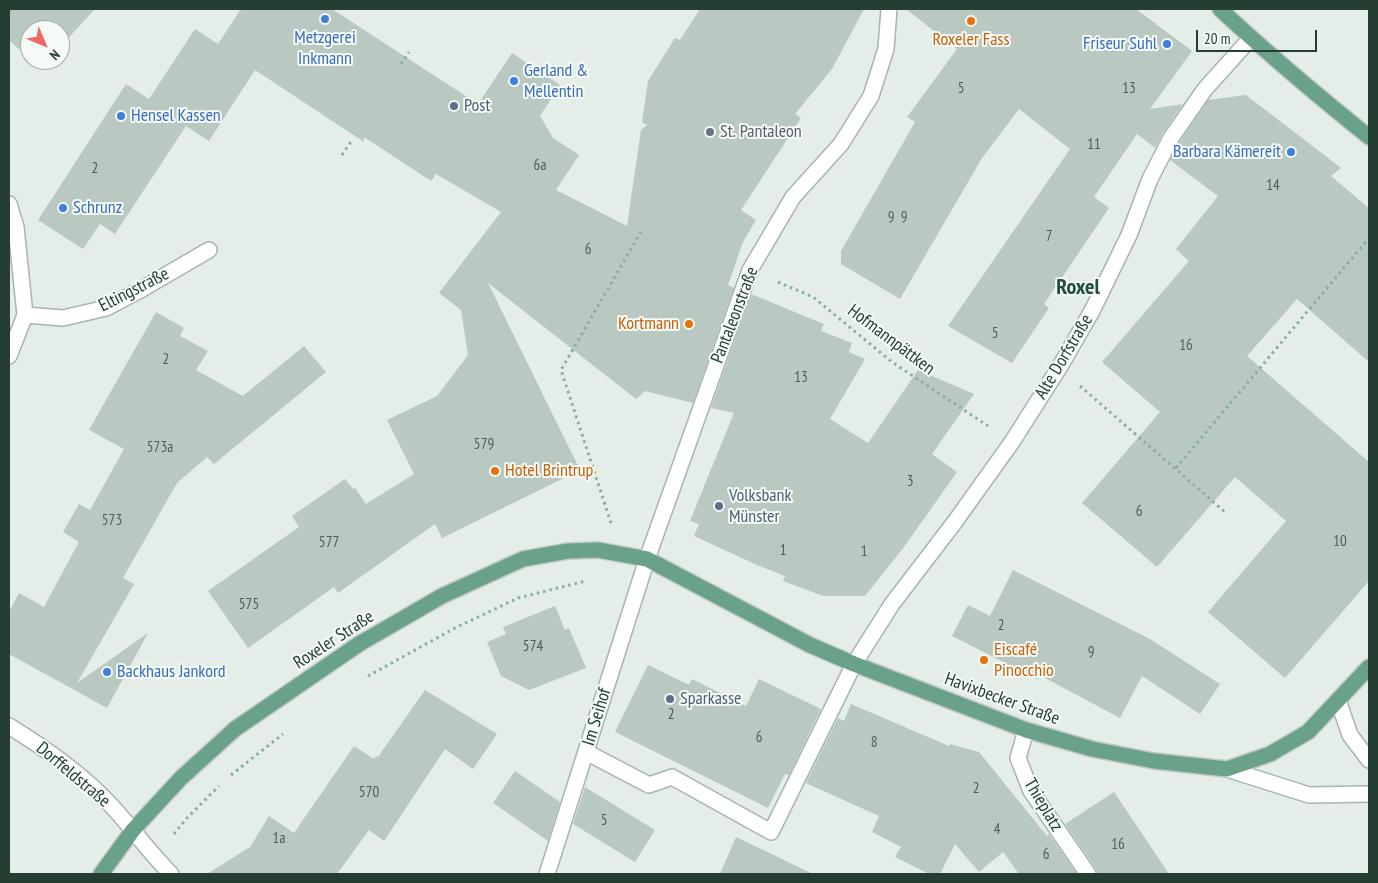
<!DOCTYPE html>
<meta charset="utf-8">
<style>
body{margin:0}
#map{position:relative;width:1378px;height:883px;overflow:hidden;background:#e4ede7;font-family:"PT Sans Narrow",sans-serif}
canvas{display:block}
.frame{position:absolute;inset:0;border:10px solid #243e32;pointer-events:none}
.north{position:absolute;left:20px;top:20px;width:50px;height:50px;box-sizing:border-box;background:#f5faf6;border:1px solid #a1afa8;border-radius:50%;rotate:135deg;font-size:14px;font-weight:700;line-height:20px;text-align:center;color:#243e32}
.north::after{content:'';display:block;margin:auto;width:18px;height:22px;background:#ee6961;clip-path:polygon(50% 0,100% 100%,50% 72%,0 100%)}
.scale{position:absolute;left:1196px;top:30px;width:121px;height:22px;box-sizing:border-box;border:2px solid #243e32;border-top:0;padding-left:6px;font-size:15px;line-height:18px;white-space:nowrap;color:#243e32;-webkit-text-stroke:4px #f5faf6;paint-order:stroke}
</style>
<div id="map">
<canvas width="1378" height="883"></canvas>
<div class="frame"></div>
<div class="north">N</div>
<div class="scale">20 m</div>
</div>
<script>
const g = document.querySelector('canvas').getContext('2d');
g.lineJoin = 'round';
function paint(path, color) { g.fillStyle = color; g.fill(path, 'evenodd'); }
function stroke(path, color, width, dash) { g.strokeStyle = color; g.lineWidth = width; g.lineCap = dash ? 'butt' : 'round'; g.setLineDash(dash || []); g.stroke(path); }
function write(font, color, halo, rows, align = 'center') {
  g.font = font + ' "PT Sans Narrow",sans-serif'; g.lineWidth = 4; g.setLineDash([]); g.textBaseline = 'middle'; g.strokeStyle = halo; g.fillStyle = color; for (const [text, x, y, turn = 0] of rows) {
    g.save(); g.translate(x, y); g.rotate((+turn || 0) * Math.PI / 180); g.textAlign = isNaN(turn) ? turn : align; if (halo) g.strokeText(text, 0, 0); g.fillText(text, 0, 0); g.restore();
  }
}
const building = new Path2D(`
 M 9,9 L 95,9 L 60,47 L 60,30 L 30,30 L 30,59 L 9,40 Z
 M 241,9 L 332,9 L 478,104 L 512,53 L 560,85 L 540,116 L 553,138 L 579,155 L 556,190 L 627,226 L 641,130 L 647,125 L 642,122 L 648,81 L 675,38 L 680,40 L 700,9 L 864,9 L 832,69 L 795,114 L 801,118 L 741,210 L 756,220 L 743,242 L 728,285 L 734,288 L 693,403 L 645,391 L 636,399 L 488,283 L 580,470 L 442,538 L 435,524 L 338,593 L 334,587 L 248,648 L 208,591 L 299,527 L 292,516 L 345,479 L 353,489 L 355,488 L 366,504 L 414,474 L 387,420 L 437,396 L 468,355 L 461,310 L 439,293 L 501,212 L 436,174 L 431,181 L 364,137 L 364,142 L 255,70 L 209,141 L 186,126 L 115,234 L 100,224 L 83,249 L 38,220 L 126,84 L 149,99 L 195,29 L 218,44 Z
 M 906,9 L 1136,9 L 1192,51 L 1150,109 L 1183,104 L 1163,133 L 1155,148 L 1137,134 L 1094,197 L 1109,208 L 1044,304 L 1049,308 L 1012,363 L 948,326 L 1070,149 L 1019,109 L 982,158 L 900,299 L 841,264 L 841,251 L 915,122 L 907,117 L 957,49 Z
 M 31,60 L 48,60 L 40,69 Z
 M 1246,95 L 1341,168 L 1331,176 L 1369,208 L 1369,362 L 1297,299 L 1247,356 L 1369,462 L 1369,581 L 1285,678 L 1208,612 L 1286,521 L 1235,477 L 1157,567 L 1082,503 L 1160,412 L 1102,362 L 1189,261 L 1176,249 L 1218,196 L 1170,160 L 1179,143 L 1208,100 Z
 M 751,294 L 824,324 L 821,331 L 852,343 L 849,352 L 865,359 L 830,419 L 868,443 L 918,370 L 974,394 L 932,454 L 957,472 L 904,547 L 865,596 L 823,596 L 783,581 L 785,576 L 757,565 L 694,536 L 699,524 L 690,521 L 734,413 L 711,408 Z
 M 156,312 L 184,328 L 180,336 L 208,351 L 196,370 L 243,396 L 304,346 L 326,372 L 214,464 L 207,457 L 177,483 L 123,578 L 134,584 L 77,683 L 148,633 L 107,708 L 9,654 L 9,612 L 19,593 L 44,607 L 79,542 L 63,532 L 79,504 L 90,510 L 124,449 L 89,430 Z
 M 1013,570 L 1150,639 L 1220,684 L 1200,714 L 1142,676 L 1120,718 L 1034,672 L 1039,680 L 952,636 L 968,605 L 990,616 Z
 M 555,606 L 565,630 L 569,628 L 586,668 L 529,690 L 501,676 L 487,642 L 506,634 L 503,627 Z
 M 648,665 L 689,685 L 692,679 L 746,706 L 759,679 L 821,709 L 789,775 L 785,774 L 768,808 L 615,732 Z
 M 425,690 L 497,734 L 473,769 L 445,749 L 384,841 L 369,830 L 337,874 L 207,874 L 250,847 L 269,816 L 294,833 L 354,746 L 374,759 L 376,756 L 378,757 Z
 M 851,704 L 949,746 L 950,744 L 979,752 L 1047,836 L 1049,834 L 1077,874 L 1019,874 L 1003,852 L 979,872 L 955,844 L 940,874 L 929,874 L 895,857 L 901,847 L 872,832 L 879,816 L 806,783 L 838,718 L 844,721 Z
 M 515,771 L 560,802 L 548,841 L 493,803 Z
 M 585,787 L 655,830 L 635,862 L 573,824 Z
 M 1114,792 L 1169,874 L 1097,874 L 1096,869 L 1065,824 Z
 M 736,837 L 813,874 L 720,874 Z`);
const path = new Path2D(`
 M 401,64 L 409,52
 M 342,155 L 352,140
 M 778,282 L 813,297 L 892,362 L 988,426
 M 1080,386 L 1225,512
 M 1176,468 L 1369,238
 M 611,523 L 561,370 L 643,228
 M 368,676 L 455,628 L 518,598 L 586,581
 M 231,775 L 283,734
 M 174,834 L 186,819 L 219,786`);
const minor = new Path2D(`
 M 9,204 L 16,227 L 25,315 L 9,356
 M 25,315 L 63,318 L 106,308 L 142,289 L 209,250
 M 1338,700 L 1350,735 L 1369,760
 M 9,726 C 43,747 76,770 104,798 C 128,822 147,850 171,874
 M 1026,730 L 1018,758 L 1031,791 L 1088,874
 M 586,752 L 649,785 L 672,777 L 771,832 L 854,664 L 892,604 L 954,523 L 1012,442 L 1059,368 L 1092,311 L 1129,235 L 1150,179 L 1171,138 L 1205,89 L 1251,38
 M 1227,769 L 1309,795 L 1369,794
 M 547,874 L 647,559 L 750,270 L 793,197 L 841,144 L 871,96 L 886,49 L 889,9`);
const major = new Path2D(`
 M 1220,9 C 1268,54 1318,96 1369,137
 M 101,874 L 133,830 L 181,778 L 235,729 L 359,644 L 442,596 L 523,559 L 568,551 L 598,550 L 647,559 L 810,645 L 854,664 L 1026,730 L 1092,749 L 1154,761 L 1227,769 L 1270,754 L 1308,732 L 1369,667`);
const markers = [
 [325,19,5,"#3f7fe0"],
 [971,21,5,"#e8710a"],
 [1167,44,5,"#3f7fe0"],
 [514,81,5,"#3f7fe0"],
 [454,106,5,"#5c6f8a"],
 [121,116,5,"#3f7fe0"],
 [710,132,5,"#6b7280"],
 [1291,152,5,"#3f7fe0"],
 [63,208,5,"#3f7fe0"],
 [689,324,5,"#e8710a"],
 [495,471,5,"#e8710a"],
 [719,506,5,"#5c6f8a"],
 [984,660,5,"#e8710a"],
 [107,672,5,"#3f7fe0"],
 [670,699,5,"#5c6f8a"]
];
const numberNames = [
 ["5",961,89],
 ["13",1129,89],
 ["11",1094,145],
 ["6a",540,166],
 ["2",95,169],
 ["14",1273,186],
 ["9",891,218],
 ["9",904,218],
 ["7",1049,237],
 ["6",588,250],
 ["5",995,334],
 ["16",1186,346],
 ["2",166,360],
 ["13",801,378],
 ["579",484,445],
 ["573a",160,448],
 ["3",910,482],
 ["6",1139,512],
 ["573",112,521],
 ["10",1340,542],
 ["577",329,543],
 ["1",783,551],
 ["1",864,552],
 ["575",249,605],
 ["2",1001,626],
 ["574",533,647],
 ["9",1091,653],
 ["2",671,715],
 ["6",759,738],
 ["8",874,743],
 ["2",976,789],
 ["570",369,793],
 ["5",604,821],
 ["4",997,830],
 ["1a",279,839],
 ["16",1118,845],
 ["6",1046,855]
];
const shopNames = [
 ["Metzgerei",325,38,"center"],
 ["Inkmann",325,59,"center"],
 ["Friseur Suhl",1157,44,"right"],
 ["Gerland &",524,71],
 ["Mellentin",524,92],
 ["Hensel Kassen",131,116],
 ["Barbara Kämereit",1281,152,"right"],
 ["Schrunz",73,208],
 ["Backhaus Jankord",117,672]
];
const foodNames = [
 ["Roxeler Fass",971,40,"center"],
 ["Kortmann",679,324,"right"],
 ["Hotel Brintrup",505,471],
 ["Eiscafé",994,650],
 ["Pinocchio",994,671]
];
const serviceNames = [
 ["Post",464,106],
 ["Volksbank",729,496],
 ["Münster",729,517],
 ["Sparkasse",680,699]
];
const worshipNames = [
 ["St. Pantaleon",720,132]
];
const streetNames = [
 ["Eltingstraße",134,290,-27],
 ["Pantaleonstraße",735,315,-69],
 ["Hofmannpättken",891,340,37],
 ["Alte Dorfstraße",1064,357,-59],
 ["Roxeler Straße",334,640,-33],
 ["Havixbecker Straße",1002,699,20],
 ["Im Seihof",597,717,-73],
 ["Dorffeldstraße",73,775,40],
 ["Thieplatz",1043,805,59]
];
const districtNames = [
 ["Roxel",1078,288]
];
paint(building, '#b9c8c0');
stroke(minor, '#a7b5ad', 18);
stroke(major, '#c2c9c6', 18);
stroke(path, '#85b09b', 3, [2.5, 4]);
stroke(minor, '#fff', 15);
stroke(major, '#6aa189', 15);
for (const [x, y, r, color] of markers) { const dot = new Path2D(); dot.arc(x, y, r, 0, 2 * Math.PI); g.fillStyle = color; g.fill(dot); stroke(dot, '#f5faf6', 2); }
write('15px', '#496056', null, numberNames);
write('18px', '#366cbe', '#f5faf6', shopNames, 'left');
write('18px', '#c56008', '#f5faf6', foodNames, 'left');
write('18px', '#4e5e75', '#f5faf6', serviceNames, 'left');
write('18px', '#5b616d', '#f5faf6', worshipNames, 'left');
write('18px', '#243e32', '#f5faf6', streetNames);
write('bold 22px', '#20503b', '#f5faf6', districtNames);
</script>
